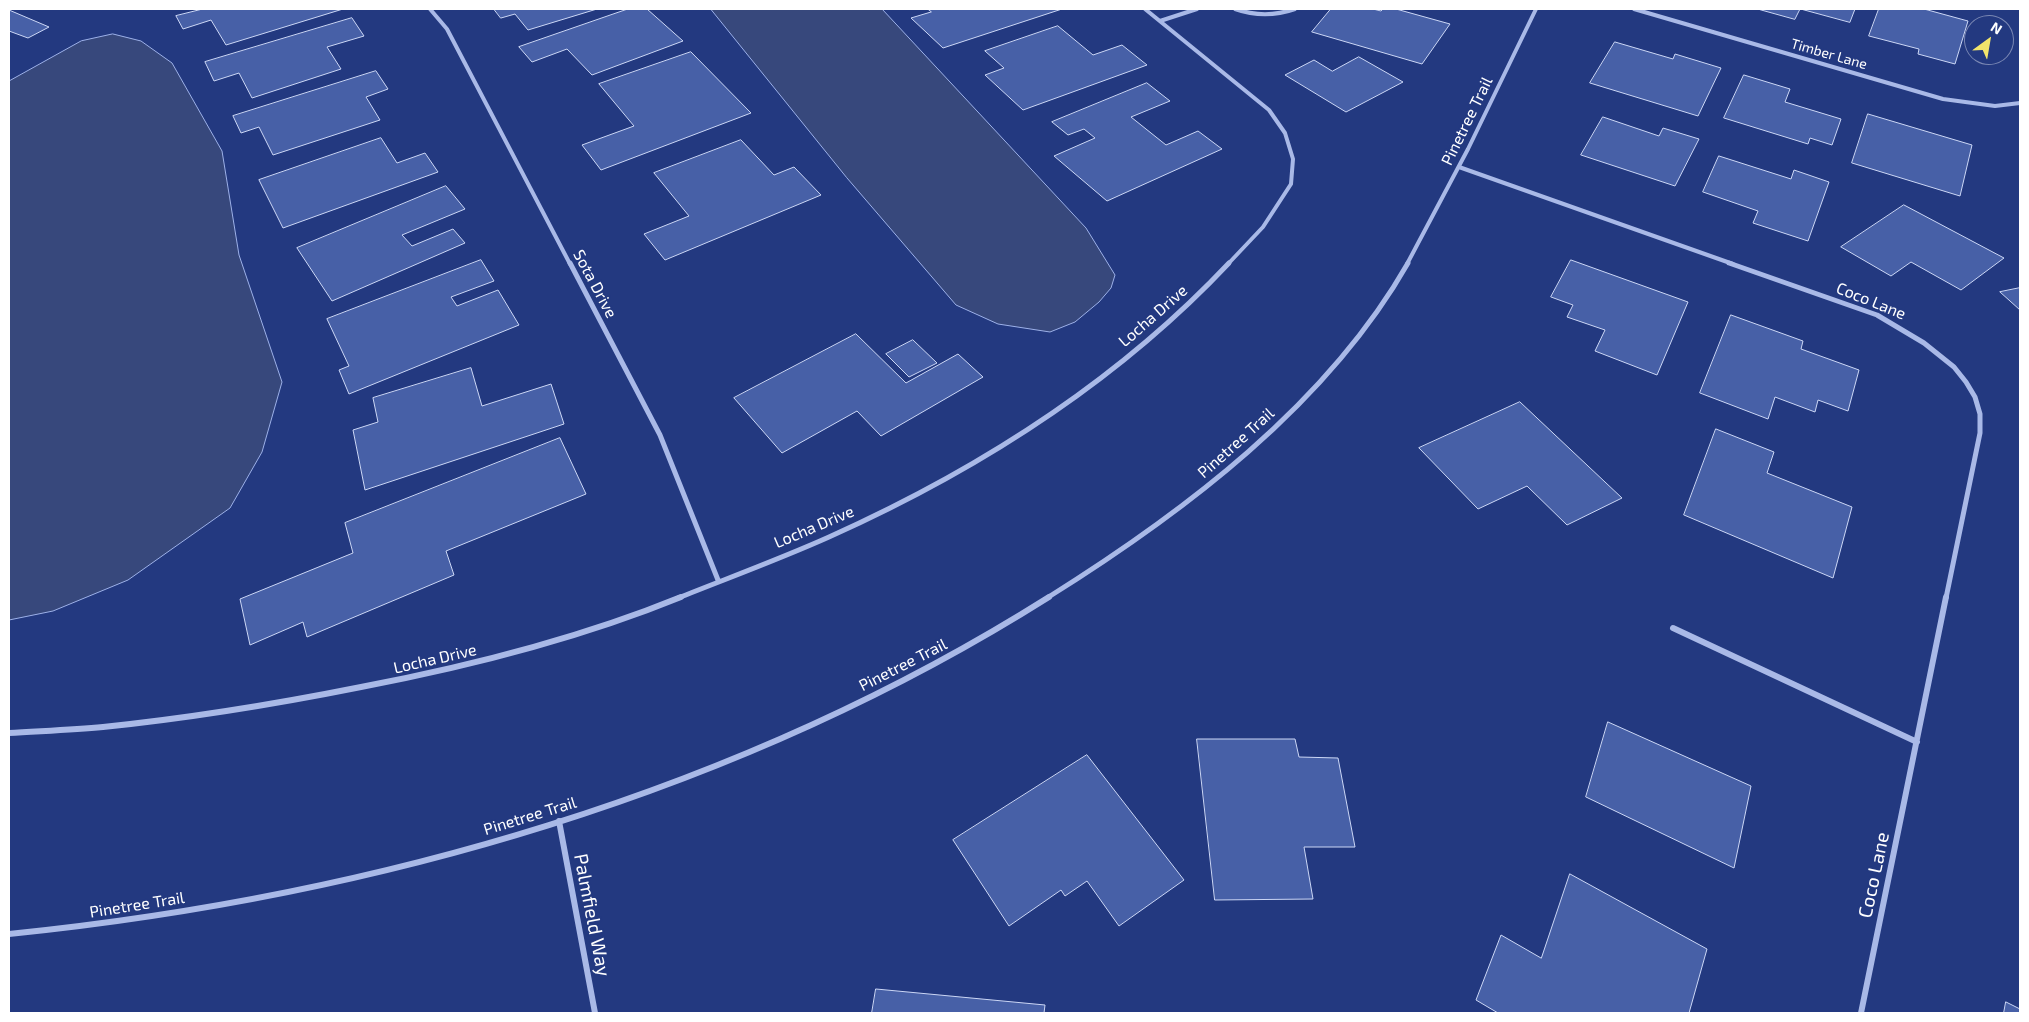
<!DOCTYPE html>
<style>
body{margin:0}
#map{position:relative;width:2029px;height:1022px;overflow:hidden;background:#233980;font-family:"Exo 2",sans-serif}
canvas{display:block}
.frame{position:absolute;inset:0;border:10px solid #fff;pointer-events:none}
.north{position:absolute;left:1964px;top:15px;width:50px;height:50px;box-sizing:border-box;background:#233980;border:1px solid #7b88b3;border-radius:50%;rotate:32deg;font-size:14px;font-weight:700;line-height:20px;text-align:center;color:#fff}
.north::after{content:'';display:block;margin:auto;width:18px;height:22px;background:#f2e56b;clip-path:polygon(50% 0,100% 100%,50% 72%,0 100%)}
</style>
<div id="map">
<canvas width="2029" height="1022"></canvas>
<div class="frame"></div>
<div class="north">N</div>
</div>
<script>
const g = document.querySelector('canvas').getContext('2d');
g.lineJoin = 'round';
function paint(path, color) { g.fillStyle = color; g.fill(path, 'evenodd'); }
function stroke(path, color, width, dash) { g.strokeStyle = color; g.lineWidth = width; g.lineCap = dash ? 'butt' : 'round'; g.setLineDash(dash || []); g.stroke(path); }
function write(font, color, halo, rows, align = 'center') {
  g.font = font + ' "Exo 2",sans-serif'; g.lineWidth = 4; g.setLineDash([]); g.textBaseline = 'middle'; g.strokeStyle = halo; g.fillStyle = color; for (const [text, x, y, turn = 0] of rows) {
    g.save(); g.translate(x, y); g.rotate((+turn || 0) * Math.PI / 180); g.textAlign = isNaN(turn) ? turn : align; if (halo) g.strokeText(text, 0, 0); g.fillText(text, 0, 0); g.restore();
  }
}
const water = new Path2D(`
 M 711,9 L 882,9 L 1086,228 L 1115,275 L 1111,288 L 1099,302 L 1075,322 L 1050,332 L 998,324 L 956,305 L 847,178 Z
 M 113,34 L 141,41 L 172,63 L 222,151 L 239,255 L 282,382 L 262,452 L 230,508 L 128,580 L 53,611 L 9,620 L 9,81 L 81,41 Z`);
const building = new Path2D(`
 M 203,9 L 343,9 L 226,45 L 211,20 L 183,29 L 176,16 Z
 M 494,9 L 597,9 L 528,30 L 515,14 L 501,18 Z
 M 628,9 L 647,9 L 683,41 L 592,75 L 567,49 L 532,62 L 519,47 Z
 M 928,9 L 1062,9 L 943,48 L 911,18 L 931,12 Z
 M 1331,9 L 1373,9 L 1381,11 L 1383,9 L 1396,9 L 1450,24 L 1422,64 L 1312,32 Z
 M 1758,9 L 1800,9 L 1795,19 Z
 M 1801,9 L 1855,9 L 1850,22 Z
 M 1879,9 L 1924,9 L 1968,21 L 1955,64 L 1918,54 L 1919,49 L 1869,36 Z
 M 9,10 L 49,27 L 28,38 L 9,31 Z
 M 352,18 L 364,36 L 327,47 L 341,69 L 252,98 L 239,73 L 214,81 L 205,62 Z
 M 1058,26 L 1093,55 L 1122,45 L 1147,65 L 1023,110 L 985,75 L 1004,68 L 985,51 Z
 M 1615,42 L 1673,59 L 1675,54 L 1721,68 L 1698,116 L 1590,83 Z
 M 691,52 L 751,113 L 601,170 L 582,145 L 634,126 L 599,84 Z
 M 1359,57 L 1403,82 L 1346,112 L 1285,75 L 1314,60 L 1332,71 Z
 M 376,71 L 388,89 L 366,97 L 380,120 L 273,155 L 259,127 L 241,133 L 233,116 Z
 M 1744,75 L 1790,89 L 1785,102 L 1841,119 L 1832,145 L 1810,138 L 1808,144 L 1724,118 Z
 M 1147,83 L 1170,101 L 1131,117 L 1166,145 L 1198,131 L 1222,149 L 1107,201 L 1054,156 L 1095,138 L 1084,129 L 1068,135 L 1052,122 Z
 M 1868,114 L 1972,145 L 1960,196 L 1852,163 Z
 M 1603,117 L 1659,136 L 1663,128 L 1699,139 L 1675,186 L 1581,155 Z
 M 381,138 L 397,163 L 425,153 L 438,172 L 283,228 L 259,180 Z
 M 741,140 L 774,175 L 794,167 L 821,195 L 665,260 L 644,234 L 689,216 L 654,173 Z
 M 1719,156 L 1791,179 L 1794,170 L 1829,182 L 1808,241 L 1753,223 L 1758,211 L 1703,192 Z
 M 446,186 L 465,209 L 402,235 L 412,246 L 453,229 L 465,243 L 332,301 L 297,248 Z
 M 1904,205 L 2004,258 L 1961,290 L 1911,262 L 1891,276 L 1841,247 Z
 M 481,260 L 494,281 L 451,297 L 457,306 L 498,290 L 519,325 L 349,394 L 339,370 L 349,366 L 327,319 Z
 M 1571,260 L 1688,302 L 1657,375 L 1595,351 L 1605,330 L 1567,317 L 1573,305 L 1551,297 Z
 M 2020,288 L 2020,310 L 2000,292 Z
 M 1731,315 L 1803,341 L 1801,349 L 1859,370 L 1848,411 L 1818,400 L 1815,412 L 1775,397 L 1768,419 L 1700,393 Z
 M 856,334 L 906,383 L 958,354 L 983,377 L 881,436 L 857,411 L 782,453 L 734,398 Z
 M 913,340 L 937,363 L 909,377 L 886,354 Z
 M 471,368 L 482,406 L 551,384 L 564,424 L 365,490 L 353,430 L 378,422 L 373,398 Z
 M 1520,402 L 1622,498 L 1567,525 L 1527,486 L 1478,509 L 1419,448 Z
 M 1716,429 L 1774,452 L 1767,473 L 1852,507 L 1833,578 L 1684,515 Z
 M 560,438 L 586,494 L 446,551 L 454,575 L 307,637 L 303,622 L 250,645 L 240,599 L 353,553 L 345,523 Z
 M 1608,722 L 1751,786 L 1734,868 L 1586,797 Z
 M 1197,739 L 1295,739 L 1299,757 L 1338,758 L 1355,847 L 1304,847 L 1313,899 L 1215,900 Z
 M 1087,755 L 1184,880 L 1119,926 L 1087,881 L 1065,896 L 1061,890 L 1009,926 L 953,840 Z
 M 1570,874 L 1707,949 L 1689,1013 L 1498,1013 L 1476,1000 L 1501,935 L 1541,958 Z
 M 876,989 L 1045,1005 L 1044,1013 L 872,1013 Z
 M 2006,1002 L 2020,1009 L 2020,1013 L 2004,1013 Z`);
const streetFar2 = new Path2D(`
 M 430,9 L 447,29 L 570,264
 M 1145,9 L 1269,110 L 1285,133 L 1293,159 L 1291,184 L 1263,227 L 1228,264
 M 1235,9 C 1255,16 1275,16 1295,9
 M 1634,9 L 1943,99 L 1995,106 L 2020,103
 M 1160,21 L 1197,9
 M 1459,167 L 1733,264
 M 1407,264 L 1468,149 L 1536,9`);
const streetFar1 = new Path2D(`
 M 570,263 L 660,435 L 718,580
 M 1729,263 L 1877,315 L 1924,343 L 1954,367 L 1966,382 L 1975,397 L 1980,414 L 1980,433 L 1946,598
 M 678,598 C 728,578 780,559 829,537 C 976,471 1118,381 1229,263
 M 1047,598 C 1183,513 1327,405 1408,263`);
const street = new Path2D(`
 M 1673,628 L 1917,742
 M 9,733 C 40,731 72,730 103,727 C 190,718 276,704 361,687 C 471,666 578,639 681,597
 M 559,821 L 595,1013
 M 9,934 C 373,897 738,793 1049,597
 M 1861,1013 L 1946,597`);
const farStreetnames = [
 ["Timber Lane",1829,54,16]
];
const streetNames = [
 ["Pinetree Trail",1467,121,-64],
 ["Sota Drive",595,284,62],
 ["Coco Lane",1871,301,22],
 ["Locha Drive",1153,316,-41],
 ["Pinetree Trail",1236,443,-42],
 ["Locha Drive",814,527,-23],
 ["Locha Drive",435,659,-13],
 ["Pinetree Trail",903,665,-27],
 ["Pinetree Trail",530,816,-17],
 ["Pinetree Trail",137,905,-9]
];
const nearStreetnames = [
 ["Coco Lane",1874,875,-78],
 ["Palmfield Way",592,915,79]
];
paint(water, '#37487c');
stroke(water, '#9db1e8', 1);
paint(building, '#4760a7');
stroke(building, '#ccd7f5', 1);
stroke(streetFar2, '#a9b9e7', 4);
stroke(streetFar1, '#a9b9e7', 5);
stroke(street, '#a9b9e7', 6);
write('14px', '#fff', '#233980', farStreetnames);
write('16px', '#fff', '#233980', streetNames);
write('19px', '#fff', '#233980', nearStreetnames);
</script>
